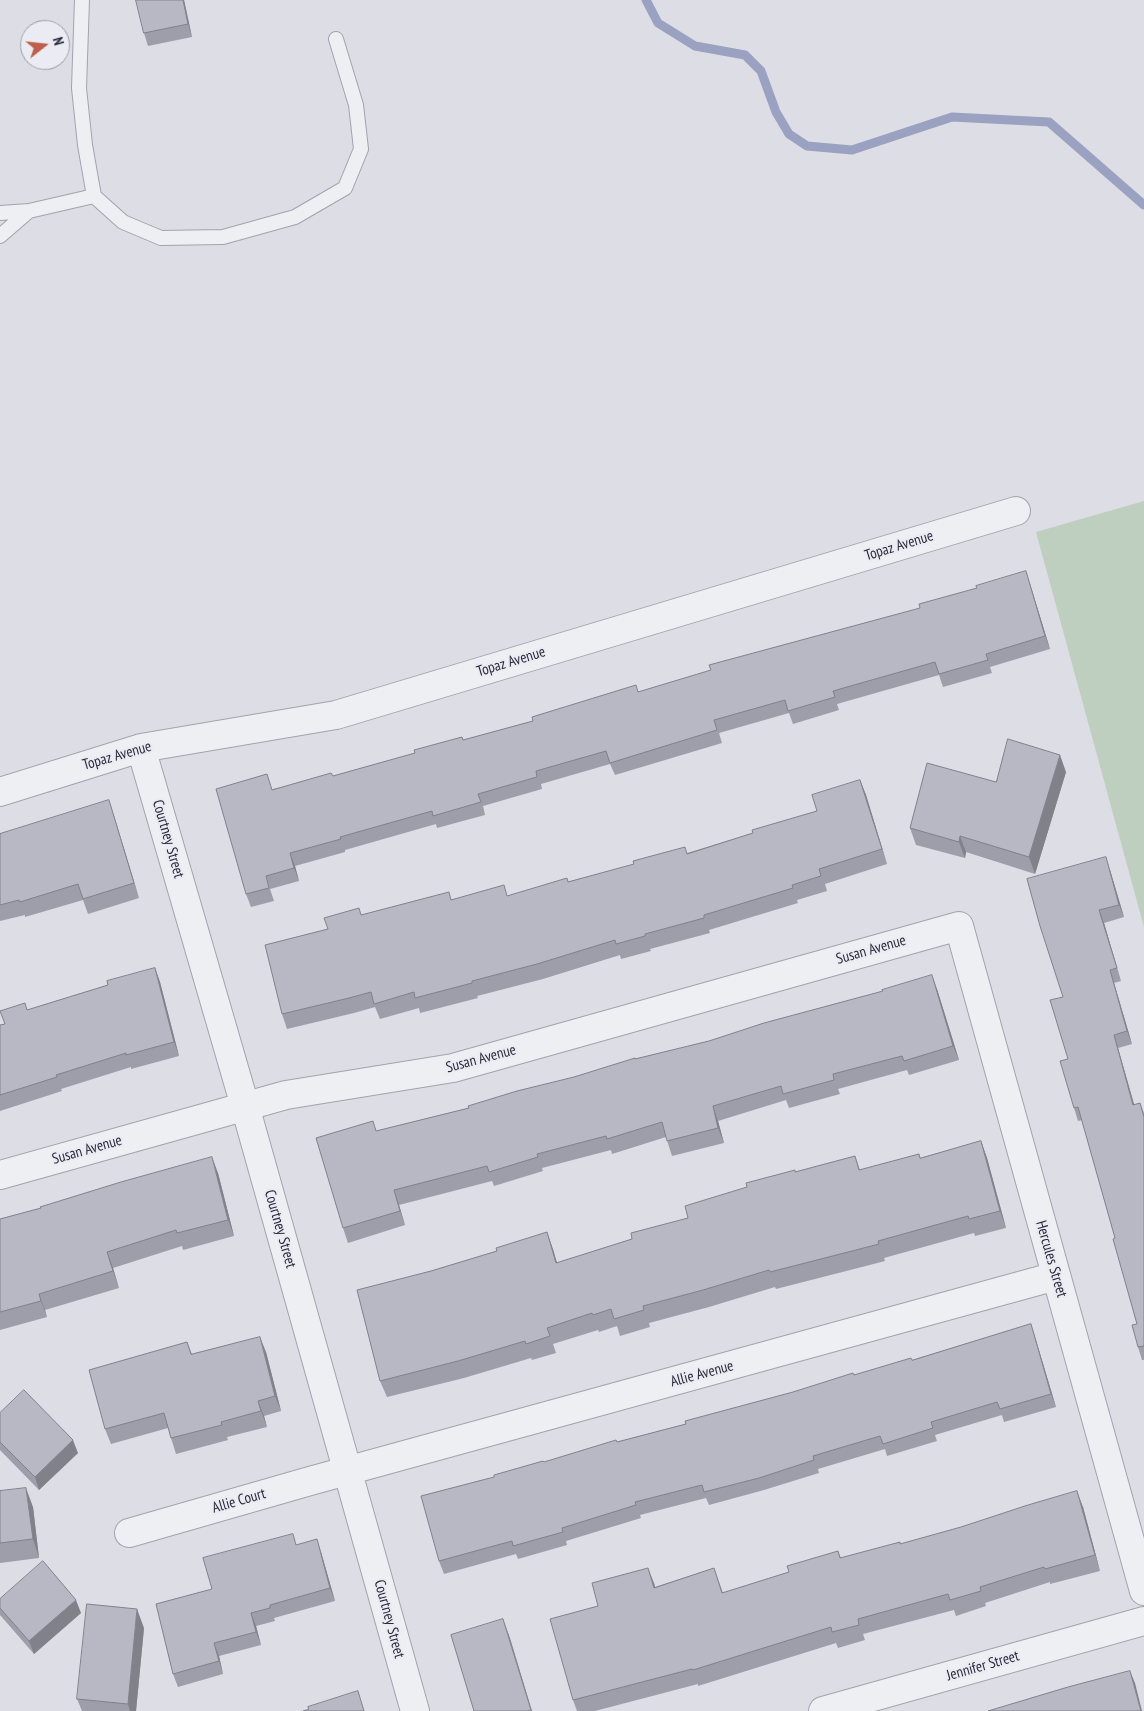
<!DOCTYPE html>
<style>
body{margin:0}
#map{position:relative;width:1144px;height:1711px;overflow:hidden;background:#dcdde5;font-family:"PT Sans Narrow",sans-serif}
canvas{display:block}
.north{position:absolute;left:20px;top:20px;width:50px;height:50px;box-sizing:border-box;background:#ebecf3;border:1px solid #9d9ea9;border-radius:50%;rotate:74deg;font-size:14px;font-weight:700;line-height:20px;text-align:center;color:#282839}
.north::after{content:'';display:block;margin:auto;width:18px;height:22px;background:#be5f4d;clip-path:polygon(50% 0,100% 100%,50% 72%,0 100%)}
</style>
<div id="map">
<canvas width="1144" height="1711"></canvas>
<div class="north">N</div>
</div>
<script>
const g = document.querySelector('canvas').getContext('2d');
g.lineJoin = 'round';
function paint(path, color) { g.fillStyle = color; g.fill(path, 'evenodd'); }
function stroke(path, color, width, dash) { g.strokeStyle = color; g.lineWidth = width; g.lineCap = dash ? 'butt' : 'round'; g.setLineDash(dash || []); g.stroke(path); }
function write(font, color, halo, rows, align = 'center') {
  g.font = font + ' "PT Sans Narrow",sans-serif'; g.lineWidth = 4.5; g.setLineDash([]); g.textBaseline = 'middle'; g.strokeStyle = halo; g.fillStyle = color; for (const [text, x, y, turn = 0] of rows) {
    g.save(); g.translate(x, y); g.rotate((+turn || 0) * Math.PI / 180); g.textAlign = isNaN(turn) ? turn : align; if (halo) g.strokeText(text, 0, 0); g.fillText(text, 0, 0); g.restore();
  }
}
const green = new Path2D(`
 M 1144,501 L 1144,927 L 1036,532 Z`);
const stream = new Path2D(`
 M 646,0 L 658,23 L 695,46 L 745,55 L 761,71 L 776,112 L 789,134 L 807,146 L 852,150 L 952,117 L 1049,122 L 1144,205`);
const lane = new Path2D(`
 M 82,0 L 79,88 L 85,145 L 94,196
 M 29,211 L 94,196 L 123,222 L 161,238 L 223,237 L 295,217 L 345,188 L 361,149 L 356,105 L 336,39
 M 0,213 L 29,211 L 0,236`);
const street = new Path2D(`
 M 141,748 L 245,1106 L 415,1711
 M 0,792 L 141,748 L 336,715 L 1016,511
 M 0,1175 L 286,1095 L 453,1068 L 959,926 L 1144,1591
 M 129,1533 L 310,1481 L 1056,1276
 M 823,1711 L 1144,1621`);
const wall = new Path2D(`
 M 184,0 L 192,37 L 148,46 L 144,33 Z
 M 1030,584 L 1050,649 L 990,667 L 992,673 L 943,687 L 939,675 L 837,704 L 839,710 L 793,724 L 789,713 L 719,733 L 722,743 L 615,775 L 610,764 L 541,784 L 542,789 L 483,806 L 485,815 L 437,828 L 436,824 L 345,850 L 345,852 L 295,866 L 299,881 L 270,889 L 274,901 L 251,907 L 246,894 L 273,789 L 333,776 Z
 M 1066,772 L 1035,874 L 966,852 L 965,858 L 916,845 L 910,828 L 996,782 Z
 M 860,780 L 866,795 L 887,864 L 825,884 L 827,891 L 797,900 L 798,903 L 709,930 L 710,933 L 650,949 L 651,951 L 621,959 L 620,955 L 543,979 L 477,996 L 478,998 L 420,1013 L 419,1008 L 380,1019 L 375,1007 L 354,1013 L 287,1029 L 282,1014 L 328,929 L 362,915 L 452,899 L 508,896 L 687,853 L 753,833 L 817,811 Z
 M 114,816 L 139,898 L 88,914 L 83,900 L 25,917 L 25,915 L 0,921 L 0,834 Z
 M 1110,870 L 1124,917 L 1104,923 L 1121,981 L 1114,983 L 1132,1044 L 1118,1048 L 1134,1105 L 1140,1103 L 1144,1113 L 1144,1360 L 1142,1360 L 1138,1347 L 1137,1324 L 1115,1238 L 1082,1120 L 1078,1121 L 1074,1108 L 1068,1059 L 1063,997 Z
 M 155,968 L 160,982 L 179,1056 L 131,1069 L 131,1067 L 61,1089 L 62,1091 L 0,1111 L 0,1025 L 5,1024 L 27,1010 L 108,985 Z
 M 937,989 L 959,1060 L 909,1075 L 907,1070 L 838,1089 L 840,1094 L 789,1108 L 786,1100 L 718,1121 L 724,1143 L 672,1156 L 666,1137 L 612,1154 L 611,1150 L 542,1168 L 543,1171 L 494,1186 L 492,1181 L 399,1205 L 405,1225 L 348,1243 L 343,1228 L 377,1131 L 469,1108 L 635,1059 Z
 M 981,1141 L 987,1158 L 1006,1228 L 975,1236 L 974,1233 L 884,1258 L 885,1261 L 858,1268 L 776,1289 L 775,1287 L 709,1307 L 649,1323 L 650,1327 L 620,1336 L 617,1326 L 599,1332 L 598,1330 L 553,1344 L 556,1353 L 532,1360 L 531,1358 L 464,1378 L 387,1397 L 380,1381 L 431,1271 L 497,1251 L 547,1232 L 557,1263 L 632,1239 L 688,1218 L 796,1172 L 855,1156 L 860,1170 L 919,1154 L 920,1158 Z
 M 218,1173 L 234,1236 L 183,1250 L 182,1246 L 113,1268 L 119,1288 L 45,1310 L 47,1317 L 0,1330 L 0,1219 Z
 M 1031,1324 L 1035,1337 L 1056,1407 L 1004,1422 L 1002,1415 L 935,1435 L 937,1441 L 887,1456 L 885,1449 L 818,1469 L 819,1473 L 764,1490 L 709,1505 L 706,1498 L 640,1515 L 641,1518 L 566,1541 L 567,1545 L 518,1559 L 516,1554 L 444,1574 L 439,1561 L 494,1477 L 617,1442 L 686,1424 L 854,1375 L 912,1360 Z
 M 187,1342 L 192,1354 L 266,1352 L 281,1411 L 264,1416 L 267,1427 L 227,1437 L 228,1440 L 176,1454 L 171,1438 L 168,1428 L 111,1444 L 105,1429 Z
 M 0,1413 L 78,1453 L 39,1490 L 0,1450 Z
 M 0,1491 L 33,1507 L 39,1558 L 0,1563 Z
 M 1083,1507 L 1100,1571 L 1050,1584 L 1050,1582 L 985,1603 L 986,1606 L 956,1616 L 954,1610 L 863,1634 L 865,1640 L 838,1648 L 836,1643 L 698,1686 L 698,1684 L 595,1711 L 577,1711 L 573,1700 L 598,1606 L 654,1583 L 655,1587 L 714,1568 L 723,1593 L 789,1572 L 838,1551 L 841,1558 L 901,1544 Z
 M 297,1545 L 321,1552 L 335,1601 L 274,1618 L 275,1621 L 256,1626 L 261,1645 L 219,1656 L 223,1674 L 178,1687 L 173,1674 L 212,1589 Z
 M 0,1599 L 81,1613 L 34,1654 L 0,1615 Z
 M 144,1628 L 136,1711 L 82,1711 L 77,1699 Z`);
const shadedWall = new Path2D(`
 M 183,0 L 184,0 L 192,37 L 188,24 Z
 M 1026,571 L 1050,649 L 1045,636 Z
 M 1060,755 L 1066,772 L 1035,874 L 1029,857 Z
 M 860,780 L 866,795 L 887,864 L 882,849 Z
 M 109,800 L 114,816 L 139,898 L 134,883 Z
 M 960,836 L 966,852 L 965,858 L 959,842 Z
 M 290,853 L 295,866 L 299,881 L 294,868 Z
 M 1106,857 L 1110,870 L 1124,917 L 1119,905 Z
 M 1099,910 L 1104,923 L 1121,981 L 1117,968 Z
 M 155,968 L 160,982 L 179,1056 L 174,1042 Z
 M 1110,970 L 1114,983 L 1132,1044 L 1127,1031 Z
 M 932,975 L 937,989 L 959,1060 L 953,1046 Z
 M 1114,1035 L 1118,1048 L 1138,1118 L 1133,1105 Z
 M 713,1106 L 718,1121 L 724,1143 L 718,1128 Z
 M 981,1141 L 987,1158 L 1006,1228 L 1000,1211 Z
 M 212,1157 L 218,1173 L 234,1236 L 228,1220 Z
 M 394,1190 L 399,1205 L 405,1225 L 400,1211 Z
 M 547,1232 L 553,1249 L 562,1280 L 556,1263 Z
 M 107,1252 L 113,1268 L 119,1288 L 113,1271 Z
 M 39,1294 L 45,1310 L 47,1317 L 41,1301 Z
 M 1031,1324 L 1035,1337 L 1056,1407 L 1051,1394 Z
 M 260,1337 L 266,1352 L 281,1411 L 275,1396 Z
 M 258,1401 L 264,1416 L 267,1427 L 261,1411 Z
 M 73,1440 L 78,1453 L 39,1490 L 35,1477 Z
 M 26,1488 L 33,1507 L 39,1558 L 33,1539 Z
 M 1077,1491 L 1083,1507 L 1100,1571 L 1095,1555 Z
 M 317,1539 L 321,1552 L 335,1601 L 330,1588 Z
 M 648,1568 L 654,1583 L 659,1603 L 654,1588 Z
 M 76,1600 L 81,1613 L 34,1654 L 29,1641 Z
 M 137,1609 L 144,1628 L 136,1711 L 130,1711 L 128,1704 Z
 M 251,1613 L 256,1626 L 261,1645 L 256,1632 Z
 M 503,1619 L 510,1638 L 532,1711 L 531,1711 L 531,1710 Z
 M 214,1643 L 219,1656 L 223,1674 L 219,1661 Z
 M 1130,1671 L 1135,1683 L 1142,1711 L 1141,1711 Z`);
const building = new Path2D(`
 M 136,0 L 183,0 L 188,24 L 144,33 Z
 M 1026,571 L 1045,636 L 986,654 L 988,660 L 939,674 L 935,662 L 833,691 L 835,697 L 788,711 L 785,700 L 714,720 L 717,730 L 610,763 L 606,751 L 536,771 L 537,777 L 478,794 L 481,802 L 433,816 L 432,811 L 340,837 L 341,839 L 290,853 L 294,868 L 266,876 L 269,888 L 246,894 L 216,789 L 267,774 L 272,790 L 331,773 L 333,776 L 415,753 L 414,750 L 462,737 L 463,740 L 533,721 L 532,717 L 636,685 L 638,692 L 711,670 L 709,665 L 920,608 L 919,604 L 977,588 L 976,586 Z
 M 1008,739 L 1060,755 L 1029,857 L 960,836 L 959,842 L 910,828 L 927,763 L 996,782 Z
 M 860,780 L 882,849 L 819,869 L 821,876 L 792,885 L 793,888 L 704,915 L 704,918 L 645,934 L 645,936 L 616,944 L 615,940 L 537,964 L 472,981 L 472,983 L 415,998 L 414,992 L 374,1004 L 371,992 L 349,998 L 282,1014 L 265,945 L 328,929 L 324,918 L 359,908 L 361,915 L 449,892 L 451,900 L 504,885 L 507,896 L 567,878 L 568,882 L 634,864 L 633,861 L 685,847 L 687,854 L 753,833 L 752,830 L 817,811 L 812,795 Z
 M 109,800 L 134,883 L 83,899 L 78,884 L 20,902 L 19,900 L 0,905 L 0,834 Z
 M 1106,857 L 1119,905 L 1099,910 L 1117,968 L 1110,970 L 1127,1031 L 1114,1035 L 1133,1105 L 1140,1103 L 1144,1117 L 1144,1346 L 1138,1347 L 1132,1325 L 1137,1324 L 1113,1239 L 1115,1238 L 1078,1107 L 1074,1108 L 1060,1061 L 1068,1059 L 1050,1000 L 1063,997 L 1040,926 L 1027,879 Z
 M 155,968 L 174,1042 L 126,1055 L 126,1053 L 56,1075 L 57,1077 L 0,1095 L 0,1025 L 5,1024 L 0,1011 L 25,1003 L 27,1010 L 108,985 L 107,981 Z
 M 932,975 L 953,1046 L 904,1061 L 902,1056 L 833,1074 L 834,1080 L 783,1094 L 781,1086 L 713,1106 L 718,1128 L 667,1141 L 662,1122 L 607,1139 L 606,1136 L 537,1154 L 538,1157 L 489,1172 L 487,1166 L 394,1190 L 400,1211 L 343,1228 L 316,1138 L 373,1121 L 376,1131 L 469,1108 L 468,1106 L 517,1091 L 574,1077 L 635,1058 L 635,1059 L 709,1041 L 764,1023 L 883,991 L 882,990 Z
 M 981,1141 L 1000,1211 L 969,1219 L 968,1216 L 878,1241 L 879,1244 L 852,1251 L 770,1272 L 769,1270 L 703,1290 L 643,1306 L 644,1310 L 614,1319 L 611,1309 L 593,1315 L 592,1313 L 547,1328 L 550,1336 L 526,1344 L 525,1341 L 458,1361 L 380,1381 L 357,1290 L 431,1271 L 497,1251 L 496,1248 L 547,1232 L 556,1263 L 632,1239 L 631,1233 L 688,1218 L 685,1206 L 747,1187 L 746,1183 L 795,1170 L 795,1172 L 855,1156 L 859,1170 L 919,1154 L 920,1158 Z
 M 212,1157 L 228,1220 L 177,1233 L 176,1230 L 107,1252 L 113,1271 L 39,1294 L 41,1301 L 0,1312 L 0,1219 L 41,1208 L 40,1207 L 121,1182 Z
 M 1031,1324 L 1051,1394 L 1000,1409 L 997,1402 L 931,1422 L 933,1428 L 883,1444 L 880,1436 L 813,1456 L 814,1460 L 759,1478 L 704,1492 L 702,1485 L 635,1502 L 636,1505 L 562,1528 L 563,1532 L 513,1546 L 512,1541 L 439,1561 L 421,1496 L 494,1477 L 494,1475 L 543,1461 L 544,1462 L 616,1440 L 617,1442 L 686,1424 L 685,1421 L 793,1392 L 853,1373 L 854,1375 L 911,1358 L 912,1360 Z
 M 260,1337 L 275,1396 L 258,1401 L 261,1411 L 221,1422 L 222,1425 L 171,1438 L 164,1413 L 105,1429 L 89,1370 L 187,1342 L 191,1354 Z
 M 24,1390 L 73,1440 L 35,1477 L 0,1442 L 0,1413 Z
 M 26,1488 L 33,1539 L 0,1543 L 0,1491 Z
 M 1077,1491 L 1095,1555 L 1045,1569 L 1044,1567 L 980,1587 L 981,1591 L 950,1600 L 948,1594 L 858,1619 L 859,1625 L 832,1632 L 831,1627 L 693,1670 L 692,1669 L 573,1700 L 550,1619 L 598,1606 L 592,1583 L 648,1568 L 654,1588 L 714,1568 L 722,1593 L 789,1572 L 787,1566 L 838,1551 L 840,1558 L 900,1542 L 900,1544 L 961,1527 L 1028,1505 Z
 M 293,1534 L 296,1545 L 317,1539 L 330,1588 L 270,1605 L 270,1608 L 251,1613 L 256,1632 L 214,1643 L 219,1661 L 173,1674 L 156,1604 L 212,1589 L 203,1558 Z
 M 43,1561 L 76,1600 L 29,1641 L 0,1608 L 0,1599 Z
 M 87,1604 L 137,1609 L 128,1704 L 77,1699 Z
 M 503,1619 L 531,1710 L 527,1711 L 474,1711 L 451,1635 Z
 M 1130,1671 L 1141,1711 L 988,1711 L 1068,1687 Z
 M 358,1691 L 364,1711 L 303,1711 L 309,1709 L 308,1707 Z`);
const streetNames = [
 ["Topaz Avenue",899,546,-17],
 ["Topaz Avenue",511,662,-17],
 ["Topaz Avenue",117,756,-16],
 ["Courtney Street",168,839,74],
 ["Susan Avenue",871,950,-16],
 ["Susan Avenue",481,1059,-15],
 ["Susan Avenue",87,1150,-16],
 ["Courtney Street",280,1229,74],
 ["Hercules Street",1051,1259,74],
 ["Allie Avenue",702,1374,-15],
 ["Allie Court",239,1501,-16],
 ["Courtney Street",389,1619,75],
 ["Jennifer Street",983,1666,-16]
];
paint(green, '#becebf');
stroke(stream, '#9aa1c1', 9);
stroke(lane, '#a2a3ae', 16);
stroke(street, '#a2a3ae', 30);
stroke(lane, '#eeeff3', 14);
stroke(street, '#eeeff3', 28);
paint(wall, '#9d9ea9');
paint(shadedWall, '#808189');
paint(building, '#b7b8c4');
stroke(building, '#808189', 1);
write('15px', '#282839', '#ebecf3', streetNames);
</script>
